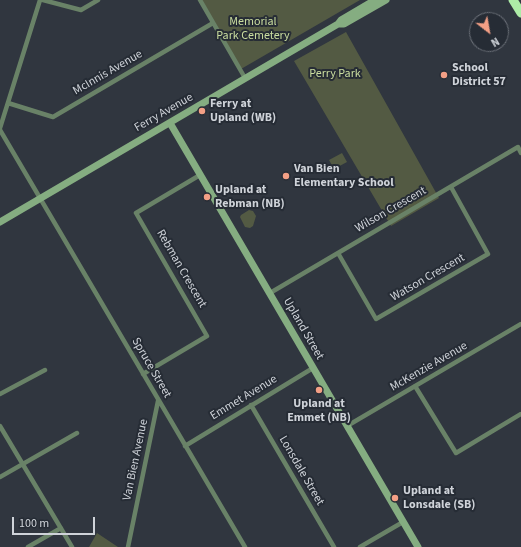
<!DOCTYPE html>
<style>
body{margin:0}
#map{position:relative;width:521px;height:547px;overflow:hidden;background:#30363f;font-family:"Source Sans 3",sans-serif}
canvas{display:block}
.north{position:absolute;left:469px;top:12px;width:40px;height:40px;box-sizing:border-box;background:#262c35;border:1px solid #6a6f77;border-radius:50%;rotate:149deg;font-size:11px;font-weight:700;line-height:16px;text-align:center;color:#cfd3d9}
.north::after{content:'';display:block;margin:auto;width:14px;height:18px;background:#f39f85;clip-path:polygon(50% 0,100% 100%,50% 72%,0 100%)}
.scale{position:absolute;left:12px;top:517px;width:83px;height:18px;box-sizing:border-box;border:2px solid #cfd3d9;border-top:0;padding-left:5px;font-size:12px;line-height:14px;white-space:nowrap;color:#cfd3d9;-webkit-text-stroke:3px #262c35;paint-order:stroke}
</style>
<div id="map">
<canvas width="521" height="547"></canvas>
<div class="north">N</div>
<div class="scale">100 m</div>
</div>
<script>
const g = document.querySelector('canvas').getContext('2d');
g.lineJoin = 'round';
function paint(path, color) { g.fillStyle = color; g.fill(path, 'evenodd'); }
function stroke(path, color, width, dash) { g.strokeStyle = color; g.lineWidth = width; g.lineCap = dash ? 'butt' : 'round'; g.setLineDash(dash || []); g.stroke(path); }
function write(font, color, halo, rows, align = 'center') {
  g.font = font + ' "Source Sans 3",sans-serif'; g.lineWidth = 4; g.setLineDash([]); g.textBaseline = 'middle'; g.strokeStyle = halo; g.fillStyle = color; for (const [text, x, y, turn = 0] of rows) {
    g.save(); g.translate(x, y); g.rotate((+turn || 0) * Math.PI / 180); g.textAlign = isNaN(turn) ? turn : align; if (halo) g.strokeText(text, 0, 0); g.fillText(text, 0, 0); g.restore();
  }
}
const green = new Path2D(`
 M 201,0 L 360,0 L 241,69 Z
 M 346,32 L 439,198 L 391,226 L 294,61 Z
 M 342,153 L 347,162 L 334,169 L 329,160 Z
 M 249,210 L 253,211 L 256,216 L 253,226 L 250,228 L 245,227 L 240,217 L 241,215 Z
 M 97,533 L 118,547 L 89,547 Z`);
const street = new Path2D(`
 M 43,0 L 81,10 L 98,0
 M 200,0 L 245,78
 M 8,103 L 53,117 L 213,23
 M 0,128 L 40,0
 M 0,130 L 245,547
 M 338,253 L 376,319 L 488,254 L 451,187
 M 270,293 L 518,147 L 521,153
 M 143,374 L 207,336 L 136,213 L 200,175
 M 415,386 L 456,453 L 521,414
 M 0,394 L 45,370
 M 251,405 L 334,547
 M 0,426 L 72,547
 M 347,426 L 521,324
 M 185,446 L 313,368
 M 0,477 L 77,433
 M 28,547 L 61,528
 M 128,547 L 158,401
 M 360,547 L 403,522`);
const secondary = new Path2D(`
 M 338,24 L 344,24 L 386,0
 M 170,123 L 418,547
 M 0,222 L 338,24 L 341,20 L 375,0`);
const highway = new Path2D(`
 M 513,0 L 521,13`);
const markers = [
 [444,75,4,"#f39f85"],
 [202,111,4,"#f39f85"],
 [286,176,4,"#f39f85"],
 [207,197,4,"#f39f85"],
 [319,390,4,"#f39f85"],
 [395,498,4,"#f39f85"]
];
const parkNames = [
 ["Memorial",253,22],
 ["Park Cemetery",253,36],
 ["Perry Park",335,74]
];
const poiNames = [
 ["School",452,68],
 ["District 57",452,82],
 ["Ferry at",210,104],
 ["Upland (WB)",210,118],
 ["Van Bien",294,169],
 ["Elementary School",294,183],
 ["Upland at",215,190],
 ["Rebman (NB)",215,204],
 ["Upland at",319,404,"center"],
 ["Emmet (NB)",319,418,"center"],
 ["Upland at",403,491],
 ["Lonsdale (SB)",403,505]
];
const streetNames = [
 ["McInnis Avenue",108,73,-30],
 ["Ferry Avenue",164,113,-30],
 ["Wilson Crescent",391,210,-30],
 ["Rebman Crescent",181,269,60],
 ["Watson Crescent",428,278,-30],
 ["Upland Street",303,329,60],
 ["McKenzie Avenue",429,367,-30],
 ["Spruce Street",151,368,60],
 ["Emmet Avenue",244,398,-31],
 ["Van Bien Avenue",136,460,-78],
 ["Lonsdale Street",301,471,60]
];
paint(green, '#535a43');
stroke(street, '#698267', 4.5);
stroke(secondary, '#85ad81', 7);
stroke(highway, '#adeca7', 9);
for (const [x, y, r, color] of markers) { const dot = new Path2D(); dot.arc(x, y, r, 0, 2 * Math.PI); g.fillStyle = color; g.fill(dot); stroke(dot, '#262c35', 1.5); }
write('12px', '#cadd9f', '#262c35', parkNames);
write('bold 12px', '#cfd3d9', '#262c35', poiNames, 'left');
write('12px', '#cfd3d9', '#262c35', streetNames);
</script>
